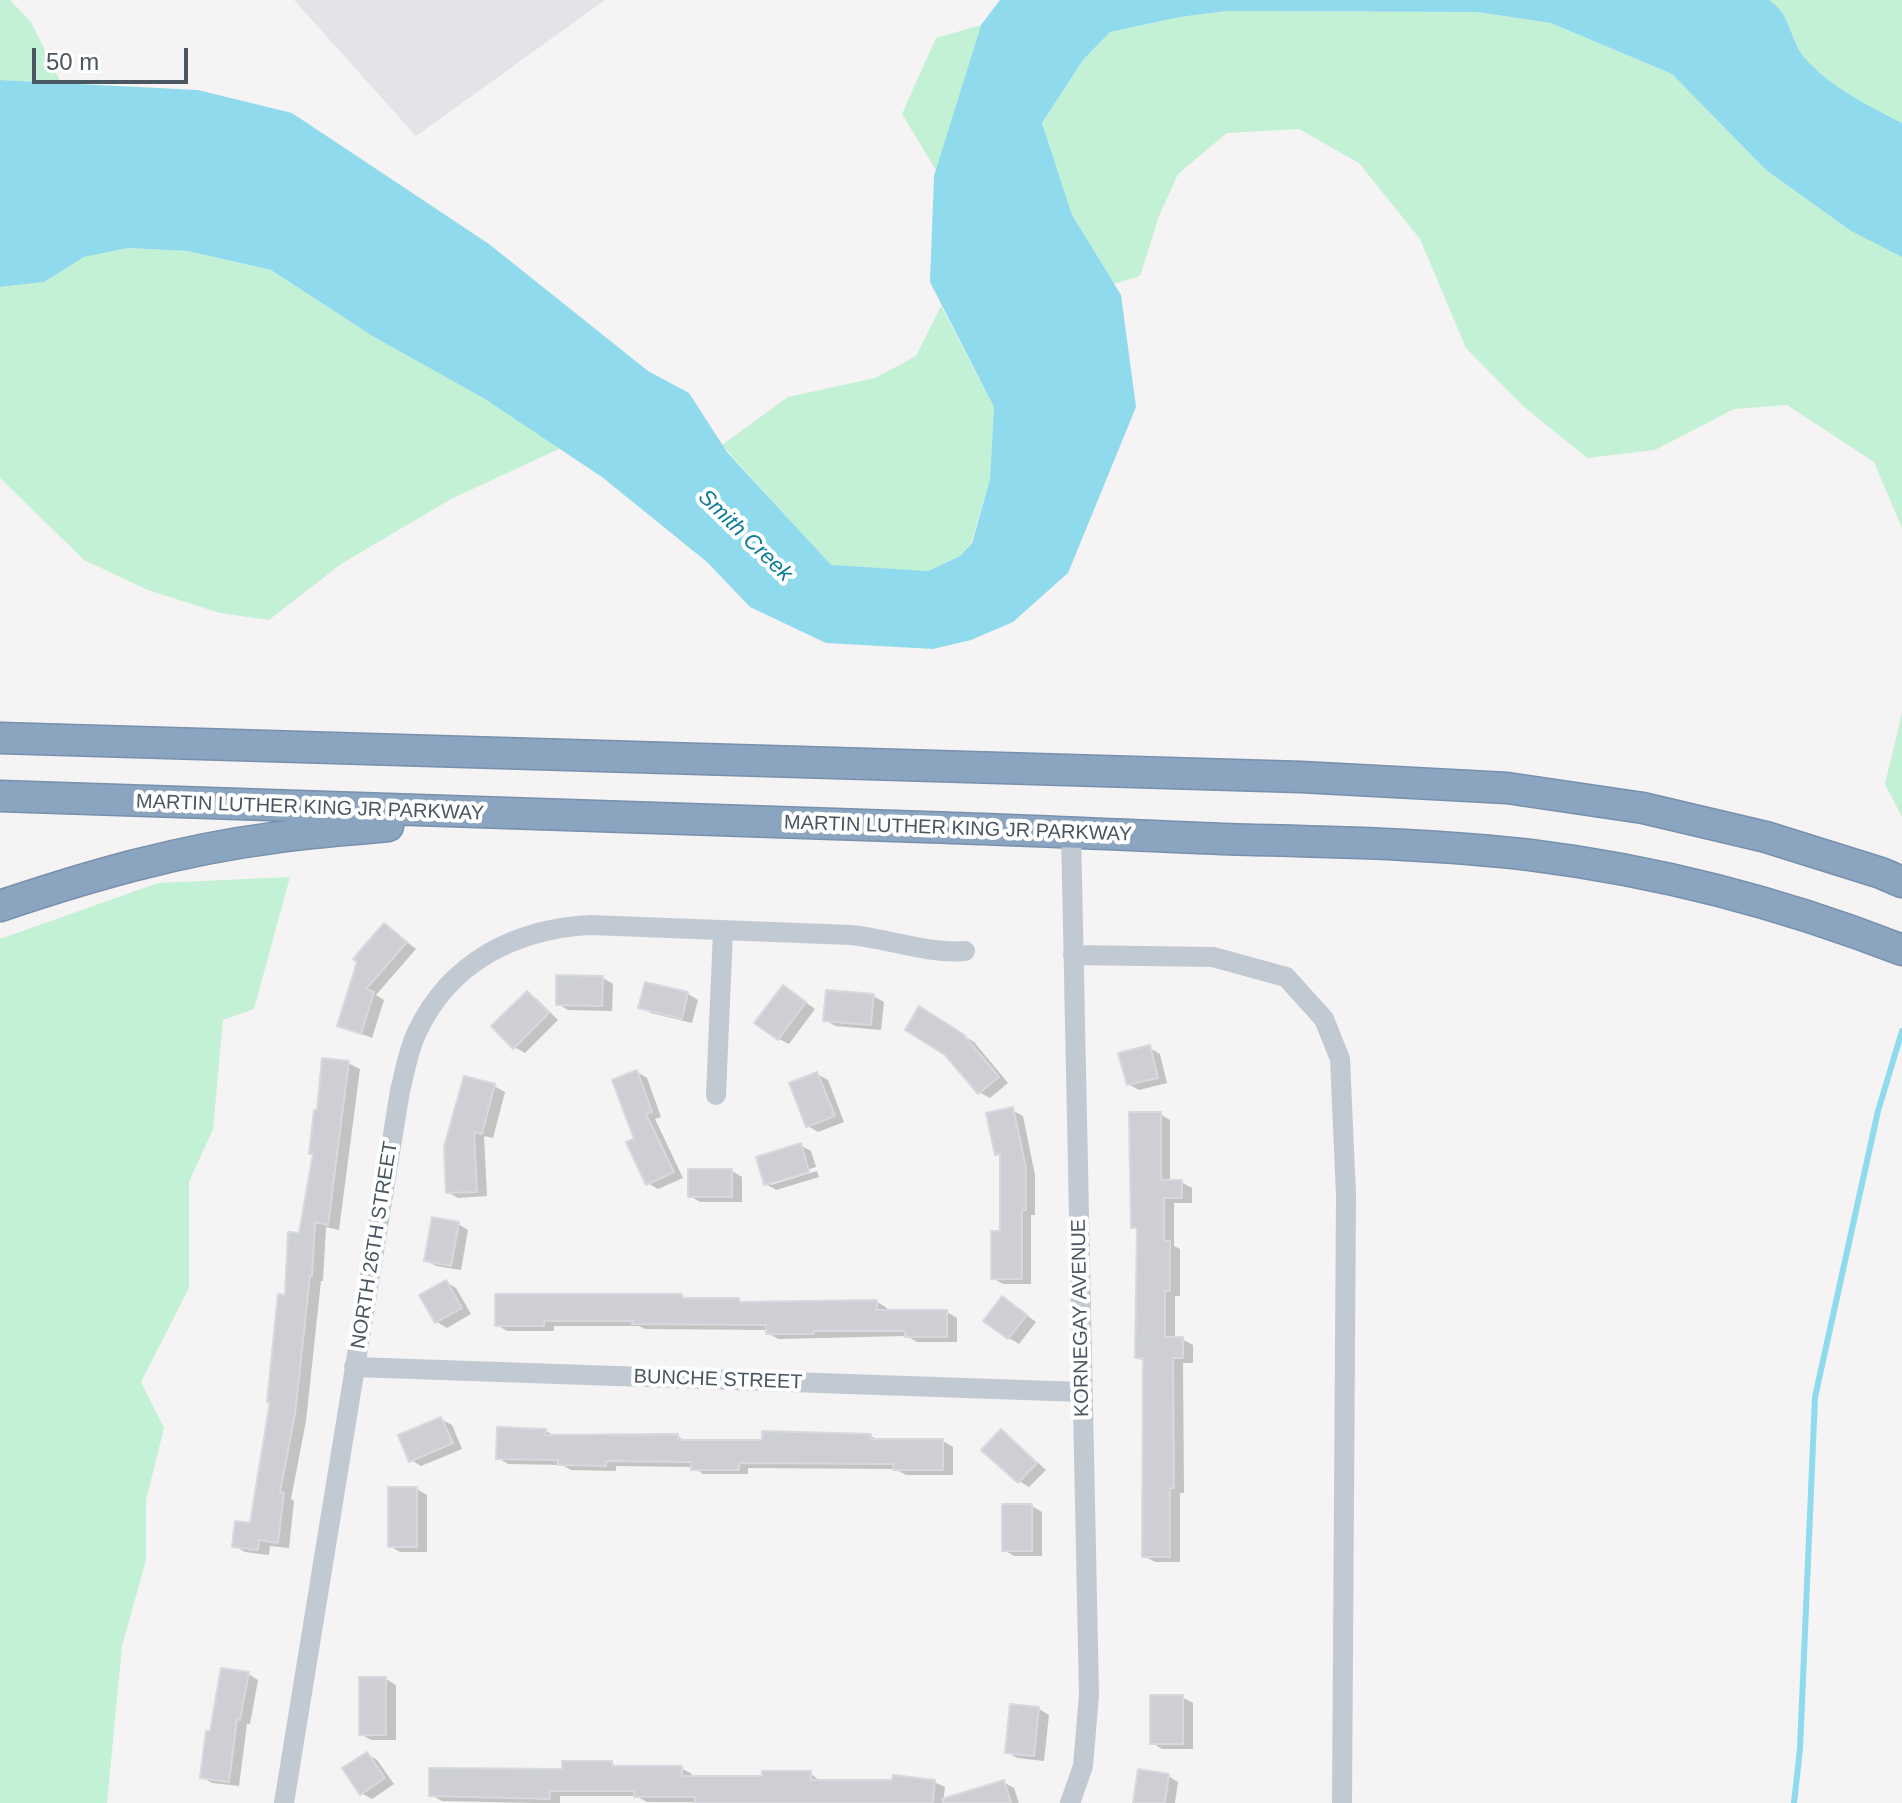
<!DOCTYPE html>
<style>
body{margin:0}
#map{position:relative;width:1902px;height:1803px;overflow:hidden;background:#f5f3f3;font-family:Arial,sans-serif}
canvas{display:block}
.scale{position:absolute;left:32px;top:48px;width:156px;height:36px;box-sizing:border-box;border:4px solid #4a5661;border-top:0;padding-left:10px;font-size:24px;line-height:28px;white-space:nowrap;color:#4a5661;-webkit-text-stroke:6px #fff;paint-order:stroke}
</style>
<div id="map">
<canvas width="1902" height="1803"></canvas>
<div class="scale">50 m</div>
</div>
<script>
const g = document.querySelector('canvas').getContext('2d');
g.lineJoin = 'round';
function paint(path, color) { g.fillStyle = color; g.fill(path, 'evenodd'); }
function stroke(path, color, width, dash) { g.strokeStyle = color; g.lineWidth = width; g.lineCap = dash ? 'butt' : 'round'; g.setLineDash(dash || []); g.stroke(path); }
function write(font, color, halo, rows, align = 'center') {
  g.font = font + ' Arial,sans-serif'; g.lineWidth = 8; g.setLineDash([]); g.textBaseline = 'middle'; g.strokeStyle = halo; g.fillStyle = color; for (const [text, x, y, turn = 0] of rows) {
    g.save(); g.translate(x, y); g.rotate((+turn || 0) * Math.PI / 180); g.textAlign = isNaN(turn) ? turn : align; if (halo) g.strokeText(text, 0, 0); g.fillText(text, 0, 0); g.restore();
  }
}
const airport = new Path2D(`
 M 294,0 L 605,0 L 416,136 Z`);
const green = new Path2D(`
 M 0,0 L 10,0 L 31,22 L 61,83 L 0,80 Z
 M 1769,0 L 1902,0 L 1902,123 C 1866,104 1831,88 1804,57 C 1789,38 1791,14 1769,0 Z
 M 1227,11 L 1477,12 L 1551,23 L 1672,74 L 1766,170 L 1851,231 L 1902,257 L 1902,528 L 1874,462 L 1787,405 L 1734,409 L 1655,450 L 1587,458 L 1522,405 L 1466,348 L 1420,239 L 1359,163 L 1299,129 L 1227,133 L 1178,174 L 1159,216 L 1140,276 L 1113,284 L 1072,215 L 1042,123 L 1083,60 L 1110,32 L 1180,17 Z
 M 981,25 L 936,170 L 902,114 L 936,38 Z
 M 128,248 L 188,251 L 271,270 L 374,337 L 485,399 L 561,448 L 451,499 L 341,564 L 269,620 L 220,613 L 148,590 L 84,560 L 0,478 L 0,287 L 44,282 L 84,257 Z
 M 941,306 L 994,407 L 990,479 L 971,543 L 960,556 L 928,571 L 831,566 L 722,445 L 788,397 L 875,378 L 916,356 Z
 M 1902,713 L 1902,817 L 1885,784 Z
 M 290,877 L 254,1009 L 223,1020 L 213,1129 L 189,1182 L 189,1288 L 141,1382 L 164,1428 L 146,1500 L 146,1560 L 122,1646 L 107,1803 L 0,1803 L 0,939 L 158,883 Z`);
const water = new Path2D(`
 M 1000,0 L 1769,0 C 1791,14 1789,38 1804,57 C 1831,88 1866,104 1902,123 L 1902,257 L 1851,231 L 1766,170 L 1672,74 L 1551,23 L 1477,12 L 1227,11 L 1180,17 L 1110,32 L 1083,60 L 1042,123 L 1072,215 L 1121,295 L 1136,407 L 1068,573 L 1013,622 L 971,640 L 933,649 L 826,643 L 750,607 L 707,562 L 602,477 L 485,399 L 374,337 L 271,270 L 188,251 L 128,248 L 84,257 L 44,282 L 0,287 L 0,80 L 198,90 L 292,113 L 489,244 L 648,371 L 689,393 L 727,452 L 831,565 L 928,571 L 960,556 L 972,543 L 990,479 L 994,407 L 930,282 L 934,176 L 981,25 Z`);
const shadow = new Path2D(`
 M 385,925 L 416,949 L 376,995 L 384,1000 L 372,1038 L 339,1025 Z
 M 603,978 L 613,984 L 612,1011 L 568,1010 L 558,1004 Z
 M 527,993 L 537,999 L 558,1020 L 525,1053 L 514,1047 Z
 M 793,993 L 815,1009 L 789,1044 L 779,1039 Z
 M 688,994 L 698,1000 L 692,1023 L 651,1013 L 641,1007 Z
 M 873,996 L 884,1002 L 881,1030 L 835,1026 L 825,1020 Z
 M 920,1009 L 974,1042 L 1008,1083 L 990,1098 L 979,1092 Z
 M 1150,1048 L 1160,1054 L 1167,1083 L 1139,1090 L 1128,1084 Z
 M 348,1063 L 360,1069 L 339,1230 L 326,1227 L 323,1281 L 321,1281 L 306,1421 L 291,1499 L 294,1501 L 289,1548 L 270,1546 L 269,1555 L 245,1552 L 234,1546 L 252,1525 L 287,1297 L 300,1235 Z
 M 637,1072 L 647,1078 L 661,1117 L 655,1119 L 683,1178 L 658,1189 L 648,1183 L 636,1140 Z
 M 817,1074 L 828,1080 L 844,1122 L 818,1132 L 808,1126 Z
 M 494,1086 L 505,1092 L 493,1138 L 484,1136 L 487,1196 L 458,1198 L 448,1192 L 446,1147 Z
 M 1012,1110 L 1023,1116 L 1035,1175 L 1035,1215 L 1031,1215 L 1031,1284 L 1003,1284 L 993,1278 L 1002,1233 L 1002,1156 L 996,1153 Z
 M 1160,1114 L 1170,1120 L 1170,1182 L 1181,1182 L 1192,1188 L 1192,1203 L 1174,1203 L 1174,1246 L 1180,1249 L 1180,1296 L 1175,1296 L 1175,1339 L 1182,1339 L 1193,1345 L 1193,1363 L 1183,1363 L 1184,1493 L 1180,1493 L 1180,1562 L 1155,1562 L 1144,1556 L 1145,1362 L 1137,1357 L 1139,1230 L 1133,1227 Z
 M 800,1145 L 811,1151 L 816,1167 L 771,1181 L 771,1185 L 817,1171 L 819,1177 L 776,1190 L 766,1184 Z
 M 732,1171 L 742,1177 L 742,1202 L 700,1202 L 690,1196 Z
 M 458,1224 L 468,1230 L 461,1270 L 436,1266 L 426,1260 Z
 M 446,1282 L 456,1288 L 471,1314 L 447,1328 L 437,1322 Z
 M 682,1296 L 688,1300 L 739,1300 L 746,1304 L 877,1302 L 887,1308 L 887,1312 L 947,1312 L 957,1318 L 957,1342 L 917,1342 L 907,1336 L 778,1339 L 768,1333 L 768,1330 L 645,1329 L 639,1326 L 554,1326 L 554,1331 L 507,1331 L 497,1325 Z
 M 1013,1305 L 1036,1322 L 1019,1344 L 1009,1338 Z
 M 441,1419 L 452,1425 L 462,1449 L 421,1466 L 411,1460 Z
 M 545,1430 L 556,1437 L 677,1436 L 688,1442 L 764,1442 L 871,1436 L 880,1441 L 943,1441 L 953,1447 L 953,1475 L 906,1475 L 895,1469 L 748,1468 L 748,1474 L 703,1474 L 693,1467 L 616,1466 L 616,1471 L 571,1470 L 562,1465 L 508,1464 L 498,1458 Z
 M 1001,1432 L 1011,1438 L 1046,1470 L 1029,1487 L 1019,1481 Z
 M 417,1489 L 427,1495 L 427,1552 L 400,1552 L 390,1546 Z
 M 1032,1506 L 1042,1512 L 1042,1556 L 1014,1556 L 1004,1550 Z
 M 248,1674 L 258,1680 L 250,1724 L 247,1724 L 239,1786 L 212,1783 L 202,1777 L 211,1733 Z
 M 386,1679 L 396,1685 L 396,1740 L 371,1740 L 361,1734 Z
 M 1182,1697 L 1193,1703 L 1193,1749 L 1162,1749 L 1152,1743 Z
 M 1039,1709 L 1049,1715 L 1044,1761 L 1017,1758 L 1007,1752 Z
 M 367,1754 L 377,1760 L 394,1784 L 372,1799 L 361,1793 Z
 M 611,1763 L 621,1768 L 681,1768 L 692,1774 L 692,1778 L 764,1778 L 810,1773 L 821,1782 L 934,1782 L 945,1787 L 943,1803 L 647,1802 L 636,1796 L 560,1796 L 560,1803 L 535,1803 L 442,1801 L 431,1795 Z
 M 1168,1776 L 1178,1782 L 1175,1803 L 1135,1803 Z
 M 1003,1782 L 1014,1788 L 1019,1803 L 963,1803 Z`);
const stream = new Path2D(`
 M 1794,1803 L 1800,1749 L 1815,1397 L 1878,1111 L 1902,1031`);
const building = new Path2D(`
 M 384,923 L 407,942 L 366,989 L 374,992 L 361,1034 L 337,1026 L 357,962 L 353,959 Z
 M 556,975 L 603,976 L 602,1006 L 556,1005 Z
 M 645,982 L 688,992 L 682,1019 L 638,1008 Z
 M 783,985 L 806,1002 L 778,1040 L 754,1023 Z
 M 826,990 L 874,994 L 871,1025 L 823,1021 Z
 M 527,991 L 549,1013 L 513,1049 L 491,1026 Z
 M 919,1006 L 963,1034 L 999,1077 L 978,1094 L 945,1055 L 905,1030 Z
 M 1150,1045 L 1158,1078 L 1127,1085 L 1118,1053 Z
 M 322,1058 L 349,1061 L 328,1225 L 315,1222 L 312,1276 L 310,1276 L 295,1414 L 280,1492 L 284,1493 L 278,1543 L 259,1540 L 258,1550 L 232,1547 L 235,1521 L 250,1523 L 270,1402 L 267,1402 L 278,1294 L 285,1295 L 288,1232 L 299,1233 L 313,1154 L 309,1154 L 314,1110 L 317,1110 Z
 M 637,1070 L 652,1112 L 646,1114 L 674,1172 L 646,1185 L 626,1142 L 634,1139 L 612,1080 Z
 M 817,1072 L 835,1116 L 806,1127 L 789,1083 Z
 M 464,1076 L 495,1084 L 482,1134 L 474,1132 L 477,1192 L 446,1193 L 444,1147 Z
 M 1013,1107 L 1026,1168 L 1026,1210 L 1022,1210 L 1022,1279 L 991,1279 L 991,1231 L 1000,1231 L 1000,1154 L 995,1155 L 986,1113 Z
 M 1129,1112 L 1161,1112 L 1161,1180 L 1182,1180 L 1182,1198 L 1164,1198 L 1164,1241 L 1170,1241 L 1170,1291 L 1165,1291 L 1165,1337 L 1183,1337 L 1183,1358 L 1173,1358 L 1174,1488 L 1170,1488 L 1170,1557 L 1142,1557 L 1143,1358 L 1135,1358 L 1137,1228 L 1131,1228 Z
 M 801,1143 L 809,1172 L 764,1185 L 756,1157 Z
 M 688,1169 L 732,1169 L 732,1197 L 688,1197 Z
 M 432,1217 L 459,1222 L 451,1266 L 424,1261 Z
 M 446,1280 L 462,1308 L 435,1323 L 419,1295 Z
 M 495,1294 L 682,1294 L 682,1298 L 739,1298 L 739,1302 L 877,1300 L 877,1310 L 947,1310 L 947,1337 L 905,1337 L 905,1331 L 814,1331 L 814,1334 L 766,1334 L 766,1325 L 632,1324 L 633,1321 L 544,1321 L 544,1326 L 495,1326 Z
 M 1002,1296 L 1027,1315 L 1008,1339 L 983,1321 Z
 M 441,1417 L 453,1443 L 409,1462 L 398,1435 Z
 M 497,1427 L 546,1429 L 545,1435 L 678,1434 L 678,1440 L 762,1440 L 762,1431 L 871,1434 L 871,1439 L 943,1439 L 943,1470 L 893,1470 L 893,1464 L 739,1463 L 739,1470 L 691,1470 L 691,1462 L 606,1461 L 606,1466 L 558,1465 L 558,1460 L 496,1459 Z
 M 1001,1429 L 1037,1463 L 1018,1483 L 981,1450 Z
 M 388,1487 L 417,1487 L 417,1547 L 388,1547 Z
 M 1002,1504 L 1032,1504 L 1032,1551 L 1002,1551 Z
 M 221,1668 L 249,1672 L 240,1720 L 237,1719 L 229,1782 L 200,1778 L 206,1731 L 210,1731 Z
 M 359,1677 L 386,1677 L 386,1735 L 359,1735 Z
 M 1150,1695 L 1183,1695 L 1183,1744 L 1150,1744 Z
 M 1010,1704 L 1039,1707 L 1034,1756 L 1005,1753 Z
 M 367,1752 L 385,1778 L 360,1795 L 342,1768 Z
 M 562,1761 L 612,1761 L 612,1766 L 682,1766 L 682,1776 L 762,1776 L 762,1771 L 811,1771 L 811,1780 L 892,1780 L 893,1775 L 935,1780 L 933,1803 L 695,1803 L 695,1797 L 634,1797 L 634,1791 L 550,1791 L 550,1799 L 429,1796 L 429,1768 L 562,1769 Z
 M 1138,1769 L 1169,1774 L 1165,1803 L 1133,1803 Z
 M 1004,1780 L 1011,1803 L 943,1803 L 942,1799 Z`);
const minor = new Path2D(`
 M 1073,955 L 1213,957 L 1286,977 L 1324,1019 L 1340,1059 L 1346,1194 L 1342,1803
 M 716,1095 L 723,931
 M 354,1367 L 1082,1392
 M 284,1803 L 400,1091 C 405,1071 408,1051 417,1032 C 450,962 515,929 590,925 L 851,935 C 890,939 926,954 965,951
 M 1070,1803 L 1083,1766 L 1089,1695 L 1071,831`);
const highway = new Path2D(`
 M 0,738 L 1301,777 L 1507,788 L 1643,808 L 1766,837 L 1881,873 L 1902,882
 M 0,796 C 308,808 616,818 924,827 C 1024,830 1123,835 1222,839 C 1325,842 1428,843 1530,855 C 1659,871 1782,903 1902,950
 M 0,906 C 89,876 179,850 273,838 C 311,832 350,830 388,826`);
const streetNames = [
 ["MARTIN LUTHER KING JR PARKWAY",310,808,2],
 ["MARTIN LUTHER KING JR PARKWAY",958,829,2],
 ["NORTH 26TH STREET",375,1245,-81],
 ["KORNEGAY AVENUE",1081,1318,-91],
 ["BUNCHE STREET",718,1380,2]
];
const waterNames = [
 ["Smith Creek",745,536,44]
];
paint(airport, '#e2e4e7');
paint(green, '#c3f1d5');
paint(water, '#90daee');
paint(shadow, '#0003');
stroke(stream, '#90daee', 6);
paint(building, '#cdcfd5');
stroke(building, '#d7d9de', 2);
stroke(highway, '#7690ad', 33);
stroke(minor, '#c1cad2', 20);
stroke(highway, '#8ba5c1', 30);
write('20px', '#4a5661', '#fff', streetNames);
write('italic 22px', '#0c7c9b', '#fff', waterNames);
</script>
